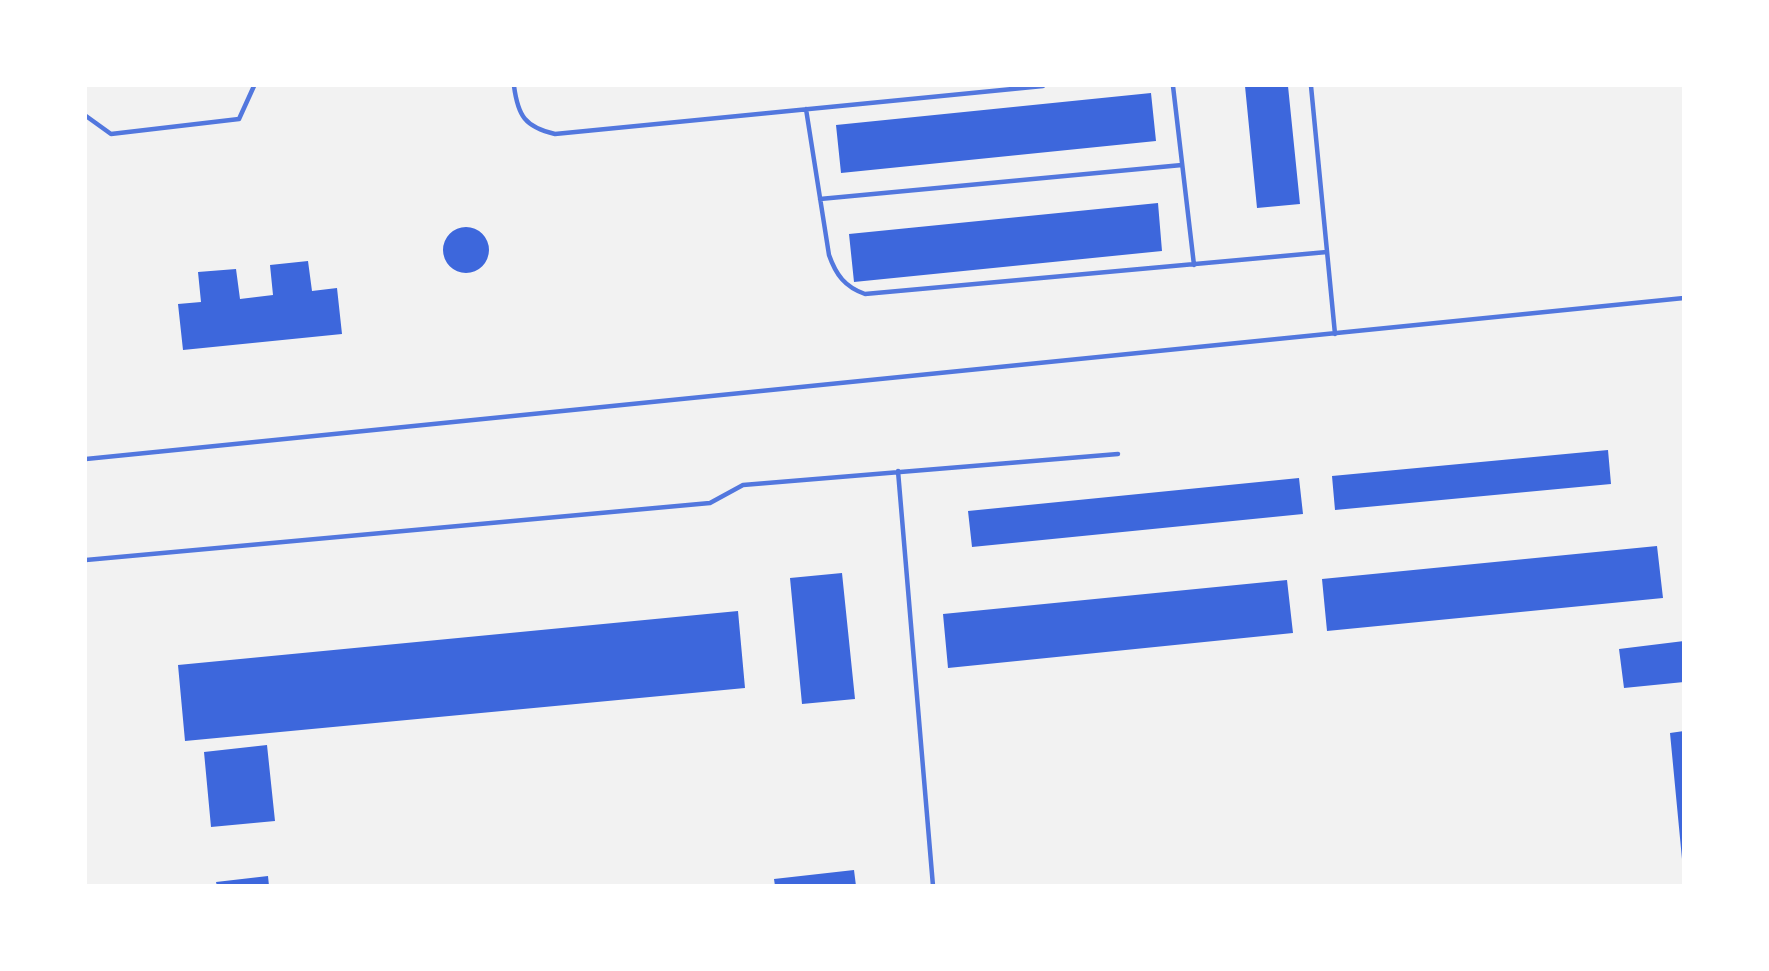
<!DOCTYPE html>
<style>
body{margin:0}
#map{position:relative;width:1769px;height:971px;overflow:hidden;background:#f2f2f2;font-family:"Alegreya Sans",sans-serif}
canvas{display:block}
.frame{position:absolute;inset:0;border:87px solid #fff;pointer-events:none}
</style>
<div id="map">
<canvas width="1769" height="971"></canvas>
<div class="frame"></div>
</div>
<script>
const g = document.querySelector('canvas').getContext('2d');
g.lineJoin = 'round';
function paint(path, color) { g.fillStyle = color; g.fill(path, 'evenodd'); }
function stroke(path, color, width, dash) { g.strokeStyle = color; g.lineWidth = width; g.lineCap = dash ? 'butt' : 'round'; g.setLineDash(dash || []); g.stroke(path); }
const building = new Path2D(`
 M 1245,86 L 1288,86 L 1300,204 L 1257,208 Z
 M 1151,93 L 1156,141 L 841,173 L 836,125 Z
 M 1158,203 L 1162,251 L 854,282 L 849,234 Z
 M443 250a23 23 0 1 1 46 0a23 23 0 1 1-46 0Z
 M 308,261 L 312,291 L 337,288 L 342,334 L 183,350 L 178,304 L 201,302 L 198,272 L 236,269 L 240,299 L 273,295 L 270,265 Z
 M 1608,450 L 1611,484 L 1335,510 L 1332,476 Z
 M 1299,478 L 1303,514 L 972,547 L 968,511 Z
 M 1657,546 L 1663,598 L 1327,631 L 1322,579 Z
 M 842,573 L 855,699 L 802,704 L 790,578 Z
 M 1287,580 L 1293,633 L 948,668 L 943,614 Z
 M 738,611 L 745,688 L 185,741 L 178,665 Z
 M 1684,641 L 1684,682 L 1624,688 L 1619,649 Z
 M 1684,731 L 1684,859 L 1682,859 L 1670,733 Z
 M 267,745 L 275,821 L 211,827 L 204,752 Z
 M 854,870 L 856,886 L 775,886 L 774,879 Z
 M 268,876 L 269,886 L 217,886 L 216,882 Z`);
const service = new Path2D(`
 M 514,86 C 518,116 525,127 555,134 L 1043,86
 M 1173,86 L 1194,265
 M 1311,86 L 1335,334
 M 806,109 L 829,255 C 836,275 845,287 865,294 L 1327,252
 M 86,116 L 111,134 L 239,119 L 254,86
 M 820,199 L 1182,165
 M 86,459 L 1684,298
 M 898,471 L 933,886
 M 86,560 L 710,503 L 743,485 L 1118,454`);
paint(building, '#3d67dc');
stroke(service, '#5277de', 4.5);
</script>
